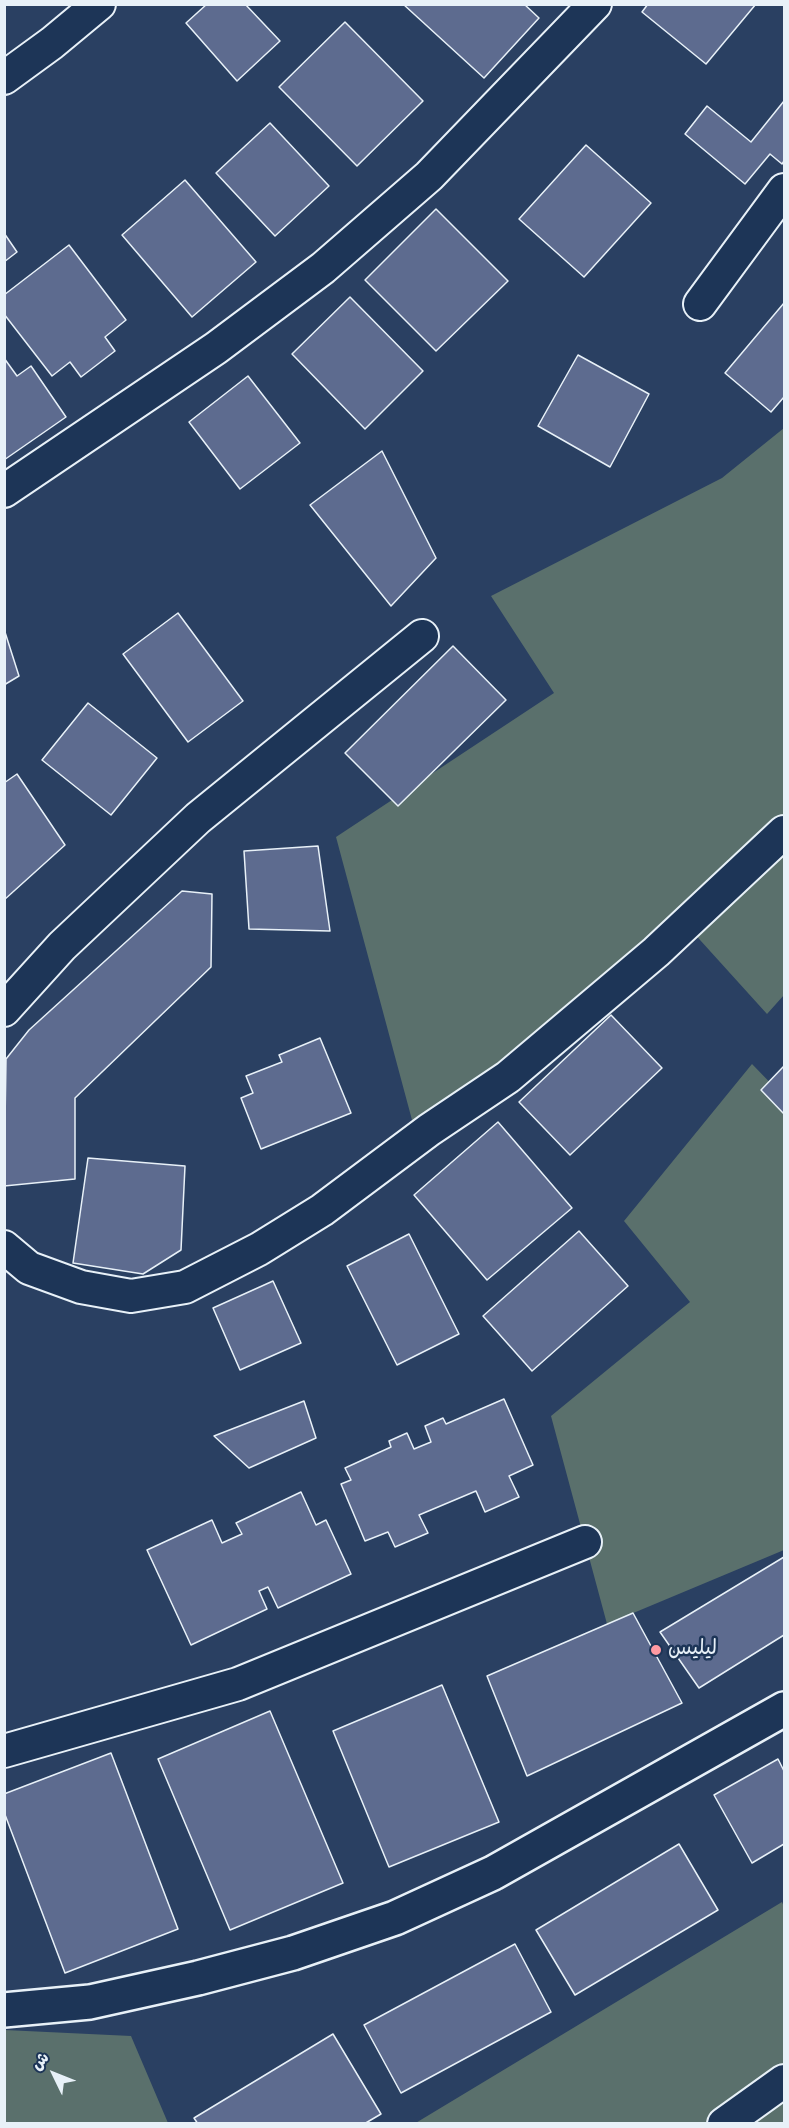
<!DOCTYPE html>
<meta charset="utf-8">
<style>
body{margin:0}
#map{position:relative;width:789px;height:2128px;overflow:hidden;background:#2a4062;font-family:Kalam,"Playpen Sans Arabic",sans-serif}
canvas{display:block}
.frame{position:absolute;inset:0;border:6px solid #e8f1f8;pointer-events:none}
.north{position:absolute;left:24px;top:2044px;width:60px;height:60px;-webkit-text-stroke:4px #1d3557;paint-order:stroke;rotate:313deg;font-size:16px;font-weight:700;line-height:24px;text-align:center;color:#e8f1f8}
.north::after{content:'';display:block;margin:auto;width:21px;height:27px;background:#e8f1f8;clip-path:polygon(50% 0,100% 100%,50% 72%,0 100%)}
</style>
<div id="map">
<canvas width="789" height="2128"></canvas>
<div class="frame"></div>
<div class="north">ش</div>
</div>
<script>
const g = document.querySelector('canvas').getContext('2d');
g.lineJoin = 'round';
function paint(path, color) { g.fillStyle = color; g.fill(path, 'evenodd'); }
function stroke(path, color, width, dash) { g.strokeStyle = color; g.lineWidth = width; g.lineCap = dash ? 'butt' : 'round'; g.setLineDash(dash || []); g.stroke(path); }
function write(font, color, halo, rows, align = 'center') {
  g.font = font + ' Kalam,"Playpen Sans Arabic",sans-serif'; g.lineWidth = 5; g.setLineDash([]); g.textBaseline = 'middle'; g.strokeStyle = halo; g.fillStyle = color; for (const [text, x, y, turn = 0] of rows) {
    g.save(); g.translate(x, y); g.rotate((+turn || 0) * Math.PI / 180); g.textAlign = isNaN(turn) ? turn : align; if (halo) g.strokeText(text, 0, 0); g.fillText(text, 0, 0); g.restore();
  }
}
const green = new Path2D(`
 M 784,428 L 784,995 L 767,1014 L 691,930 L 419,1146 L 336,837 L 554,693 L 491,596 L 722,478 Z
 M 752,1064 L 784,1097 L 784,1550 L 607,1624 L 551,1416 L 690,1302 L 624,1221 Z
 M 782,1902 L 784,1907 L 784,2123 L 414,2124 Z
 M 5,2030 L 131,2036 L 168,2123 L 5,2123 Z`);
const building = new Path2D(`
 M 207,4 L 245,4 L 280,41 L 237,81 L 186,23 Z
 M 403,4 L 524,4 L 539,18 L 484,78 Z
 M 648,4 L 756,4 L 706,64 L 642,12 Z
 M 345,22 L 423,101 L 357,166 L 279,87 Z
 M 784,101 L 784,161 L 782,164 L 770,154 L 745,184 L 685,134 L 707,106 L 751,142 Z
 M 270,123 L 329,186 L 275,236 L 216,173 Z
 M 586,145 L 651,203 L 584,277 L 519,219 Z
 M 185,180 L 256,262 L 192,317 L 122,235 Z
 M 436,209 L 508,281 L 436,351 L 365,280 Z
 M 4,233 L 17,252 L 4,262 Z
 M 69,245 L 126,320 L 105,337 L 115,351 L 81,377 L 70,362 L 52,376 L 4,314 L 4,295 Z
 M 350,297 L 423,371 L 365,429 L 292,354 Z
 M 784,303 L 784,397 L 771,412 L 725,373 Z
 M 578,355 L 649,394 L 610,467 L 538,426 Z
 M 4,358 L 17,376 L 31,366 L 66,417 L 4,460 Z
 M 248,376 L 300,443 L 240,489 L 189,422 Z
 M 382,451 L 436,558 L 391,606 L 310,505 Z
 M 178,613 L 243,701 L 188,742 L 123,654 Z
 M 4,629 L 19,676 L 4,685 Z
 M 453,646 L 506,700 L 398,806 L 345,753 Z
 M 88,703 L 157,758 L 111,815 L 42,760 Z
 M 17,774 L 65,845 L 4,900 L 4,783 Z
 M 318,846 L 330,931 L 249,929 L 244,851 Z
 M 182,891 L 212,894 L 211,967 L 75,1098 L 75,1179 L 4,1186 L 6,1059 L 29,1030 Z
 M 611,1015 L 662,1068 L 570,1155 L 519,1102 Z
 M 320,1038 L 351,1113 L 261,1149 L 241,1098 L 253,1093 L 246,1076 L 282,1062 L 279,1055 Z
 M 784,1066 L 784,1114 L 761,1090 Z
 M 498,1122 L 572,1208 L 487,1280 L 414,1195 Z
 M 88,1158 L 185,1166 L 181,1250 L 143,1274 L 73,1263 Z
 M 579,1231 L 628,1286 L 532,1371 L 483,1316 Z
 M 409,1234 L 459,1334 L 397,1365 L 347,1266 Z
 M 273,1281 L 301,1343 L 240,1370 L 213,1308 Z
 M 504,1399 L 533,1465 L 509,1476 L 519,1497 L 485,1512 L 476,1491 L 419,1515 L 428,1533 L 395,1547 L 388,1532 L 365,1541 L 341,1484 L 351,1480 L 345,1468 L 391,1447 L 389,1441 L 407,1433 L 414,1449 L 431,1442 L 425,1426 L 443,1418 L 446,1424 Z
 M 304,1401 L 316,1438 L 249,1468 L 214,1436 Z
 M 301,1492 L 316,1525 L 326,1520 L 351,1574 L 278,1608 L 268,1587 L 259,1591 L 267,1609 L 191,1645 L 147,1550 L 212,1520 L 222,1543 L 242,1534 L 236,1523 Z
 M 784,1557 L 784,1635 L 699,1688 L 660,1632 Z
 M 633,1613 L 682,1703 L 527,1776 L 487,1676 Z
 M 442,1685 L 499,1822 L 389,1867 L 333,1731 Z
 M 270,1711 L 343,1883 L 230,1930 L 158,1759 Z
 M 111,1753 L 178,1929 L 65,1973 L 4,1812 L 4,1794 Z
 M 778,1759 L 784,1771 L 784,1844 L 752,1863 L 714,1795 Z
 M 679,1844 L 718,1910 L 575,1995 L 536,1930 Z
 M 515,1944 L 551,2012 L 401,2093 L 364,2025 Z
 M 333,2034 L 381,2114 L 364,2124 L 198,2124 L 194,2118 Z`);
const minor = new Path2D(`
 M 4,78 L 52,43 L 99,4
 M 700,304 L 784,190
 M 4,491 L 216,348 L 323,268 L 429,176 L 595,4
 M 4,1010 L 62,946 L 198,818 L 422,636
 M 4,1247 L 29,1268 L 81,1287 L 131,1296 L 185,1287 L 259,1249 L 322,1210 L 429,1130 L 508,1077 L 656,952 L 784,832
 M 4,1751 L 238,1684 L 585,1542
 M 724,2124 L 784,2081`);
const tertiary = new Path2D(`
 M 4,2010 L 90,2002 L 198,1978 L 293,1953 L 395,1918 L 493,1873 L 784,1709`);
const markers = [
 [656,1650,6,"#ff9aa2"]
];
const poiNames = [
 ["ليليس",668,1650]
];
paint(green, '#5a706c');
paint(building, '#5d6b8f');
stroke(building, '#e8f1f8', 1.5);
stroke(minor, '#e8f1f8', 36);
stroke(tertiary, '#e8f1f8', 38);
stroke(minor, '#1d3557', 32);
stroke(tertiary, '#1d3557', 33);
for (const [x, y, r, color] of markers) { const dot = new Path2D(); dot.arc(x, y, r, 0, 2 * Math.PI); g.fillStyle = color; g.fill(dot); stroke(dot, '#1d3557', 2); }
write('21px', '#e8f1f8', '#1d3557', poiNames, 'left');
</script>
